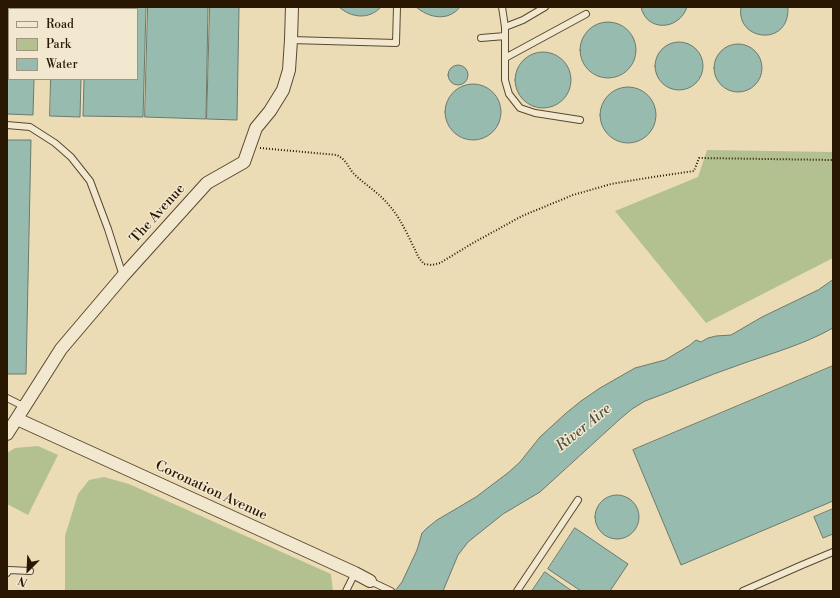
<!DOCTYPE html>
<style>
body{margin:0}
#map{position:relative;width:840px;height:598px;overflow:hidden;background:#ebdcb6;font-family:"Libre Bodoni",serif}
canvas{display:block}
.frame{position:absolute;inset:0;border:8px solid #2a1702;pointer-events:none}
.legend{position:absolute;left:8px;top:8px;width:130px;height:72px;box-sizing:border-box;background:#f2e8d0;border:1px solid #a2947e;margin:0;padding:5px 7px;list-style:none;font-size:12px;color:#2a1702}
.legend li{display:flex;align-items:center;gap:8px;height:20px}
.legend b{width:20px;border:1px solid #a2947e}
.north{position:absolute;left:8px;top:550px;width:40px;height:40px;-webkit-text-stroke:3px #f2e8d0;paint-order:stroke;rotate:204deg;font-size:11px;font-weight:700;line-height:16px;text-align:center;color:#2a1702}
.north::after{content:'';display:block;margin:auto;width:14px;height:18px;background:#2a1702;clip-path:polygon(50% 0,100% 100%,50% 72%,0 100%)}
</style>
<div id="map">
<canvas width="840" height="598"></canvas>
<div class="frame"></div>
<ul class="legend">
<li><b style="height:5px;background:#f2e8d0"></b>Road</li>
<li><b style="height:11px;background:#b3c191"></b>Park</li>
<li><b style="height:11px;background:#98bbb0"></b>Water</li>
</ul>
<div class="north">N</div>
</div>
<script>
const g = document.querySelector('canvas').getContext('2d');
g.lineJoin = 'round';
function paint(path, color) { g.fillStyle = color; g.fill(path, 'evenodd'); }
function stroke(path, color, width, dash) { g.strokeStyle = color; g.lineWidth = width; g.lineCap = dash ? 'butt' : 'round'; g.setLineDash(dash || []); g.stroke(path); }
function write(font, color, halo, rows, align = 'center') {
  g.font = font + ' "Libre Bodoni",serif'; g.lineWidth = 3; g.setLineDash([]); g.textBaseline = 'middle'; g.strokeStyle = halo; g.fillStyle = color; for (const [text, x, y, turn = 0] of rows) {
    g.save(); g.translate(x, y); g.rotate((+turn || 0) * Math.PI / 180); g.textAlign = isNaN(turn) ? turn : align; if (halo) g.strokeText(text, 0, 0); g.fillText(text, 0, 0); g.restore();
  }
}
const green = new Path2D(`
 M 707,150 L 833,152 L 833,258 L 706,323 L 615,211 L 698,177 Z
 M 38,446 L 58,455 L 28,515 L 7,504 L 7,453 L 15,448 Z
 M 104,477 L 129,484 L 331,574 L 333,591 L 65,591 L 65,536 L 78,494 L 89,480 Z`);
const water = new Path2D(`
 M 7,7 L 36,7 L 35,9 L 9,9 L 9,79 L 34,79 L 33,115 L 7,114 Z
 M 85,7 L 146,7 L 143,117 L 83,116 L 84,79 L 137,79 L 137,9 L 85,9 Z
 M 148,7 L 208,7 L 206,119 L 145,117 Z
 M 210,7 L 239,7 L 237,120 L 207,119 Z
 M 339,7 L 381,7 C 369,20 351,18 339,7 Z
 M 416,7 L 460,7 C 448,22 429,18 416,7 Z
 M 641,7 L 687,7 C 679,31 646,32 641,7 Z
 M 741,7 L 788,7 C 790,48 735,41 741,7 Z
 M580 50a28 28 0 1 1 56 0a28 28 0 1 1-56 0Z
 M655 66a24 24 0 1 1 48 0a24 24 0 1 1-48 0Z
 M714 68a24 24 0 1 1 48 0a24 24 0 1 1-48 0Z
 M515 80a28 28 0 1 1 56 0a28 28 0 1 1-56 0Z
 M448 75a10 10 0 1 1 20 0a10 10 0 1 1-20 0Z
 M 51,79 L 81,79 L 80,117 L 50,116 Z
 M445 112a28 28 0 1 1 56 0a28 28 0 1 1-56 0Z
 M600 115a28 28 0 1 1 56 0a28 28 0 1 1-56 0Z
 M 7,140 L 31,140 L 26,374 L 7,374 Z
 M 833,280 L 833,328 C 803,345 769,354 736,366 C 706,376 676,390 645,401 L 632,409 L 620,419 L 540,492 L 503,514 L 468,542 L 458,555 L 443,591 L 395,591 L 402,582 L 417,550 L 422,533 L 427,528 L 437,520 L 476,497 L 509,472 L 520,462 L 540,437 L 565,414 L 581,401 L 600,388 L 635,368 L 665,360 L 690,345 L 696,340 L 701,342 L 708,338 L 716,336 L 731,335 L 762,317 L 818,290 Z
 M 833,366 L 833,501 L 681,565 L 633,450 Z
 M595 517a22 22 0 1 1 44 0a22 22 0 1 1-44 0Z
 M 833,509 L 833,534 L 823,538 L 814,517 Z
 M 575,528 L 628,564 L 610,591 L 581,591 L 548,569 Z
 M 545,572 L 572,591 L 532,591 Z`);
const path = new Path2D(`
 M 260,148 L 337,155 C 347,161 347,165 353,173 C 364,184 378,192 388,204 C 401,218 410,240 419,258 L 424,264 L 432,265 L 440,263 L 473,243 L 522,216 L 573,195 L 611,184 L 653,177 L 694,171 L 699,158 L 833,160`);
const service = new Path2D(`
 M 502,7 L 505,27 L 505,80 L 509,94 L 520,108 L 535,113 L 580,120
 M 505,27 L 523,20 L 545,7
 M 481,38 L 505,36
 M 291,40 L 396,43 L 397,7
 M 505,58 L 586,14
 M 7,125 L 30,127 L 55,143 L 71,157 L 90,181 L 108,229 L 123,276
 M 7,398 L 25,407
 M 7,573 L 9,570 L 30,571
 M 370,581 L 391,591
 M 346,591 L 355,573
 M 517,591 L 578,500
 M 743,591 L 802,565 L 833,552`);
const minor = new Path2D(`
 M 17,419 L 355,573 L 370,581
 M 7,434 L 61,349 L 123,276 L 207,183 L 244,162 L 256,128 L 270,111 L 283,90 L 289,70 L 291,40 L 292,7`);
const streetNames = [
 ["The Avenue",158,214,-48],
 ["Coronation Avenue",211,491,25]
];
const waterNames = [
 ["River Aire",584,428,-39]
];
paint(green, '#b3c191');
paint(water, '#98bbb0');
stroke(water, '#6c796a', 1);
stroke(service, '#5a482f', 8);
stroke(minor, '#5a482f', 14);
stroke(path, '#2a1702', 2, [1, 2]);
stroke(service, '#f2e8d0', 6);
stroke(minor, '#f2e8d0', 12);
write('14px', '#2a1702', '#f2e8d0', streetNames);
write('italic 15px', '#50503f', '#f2e8d0', waterNames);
</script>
